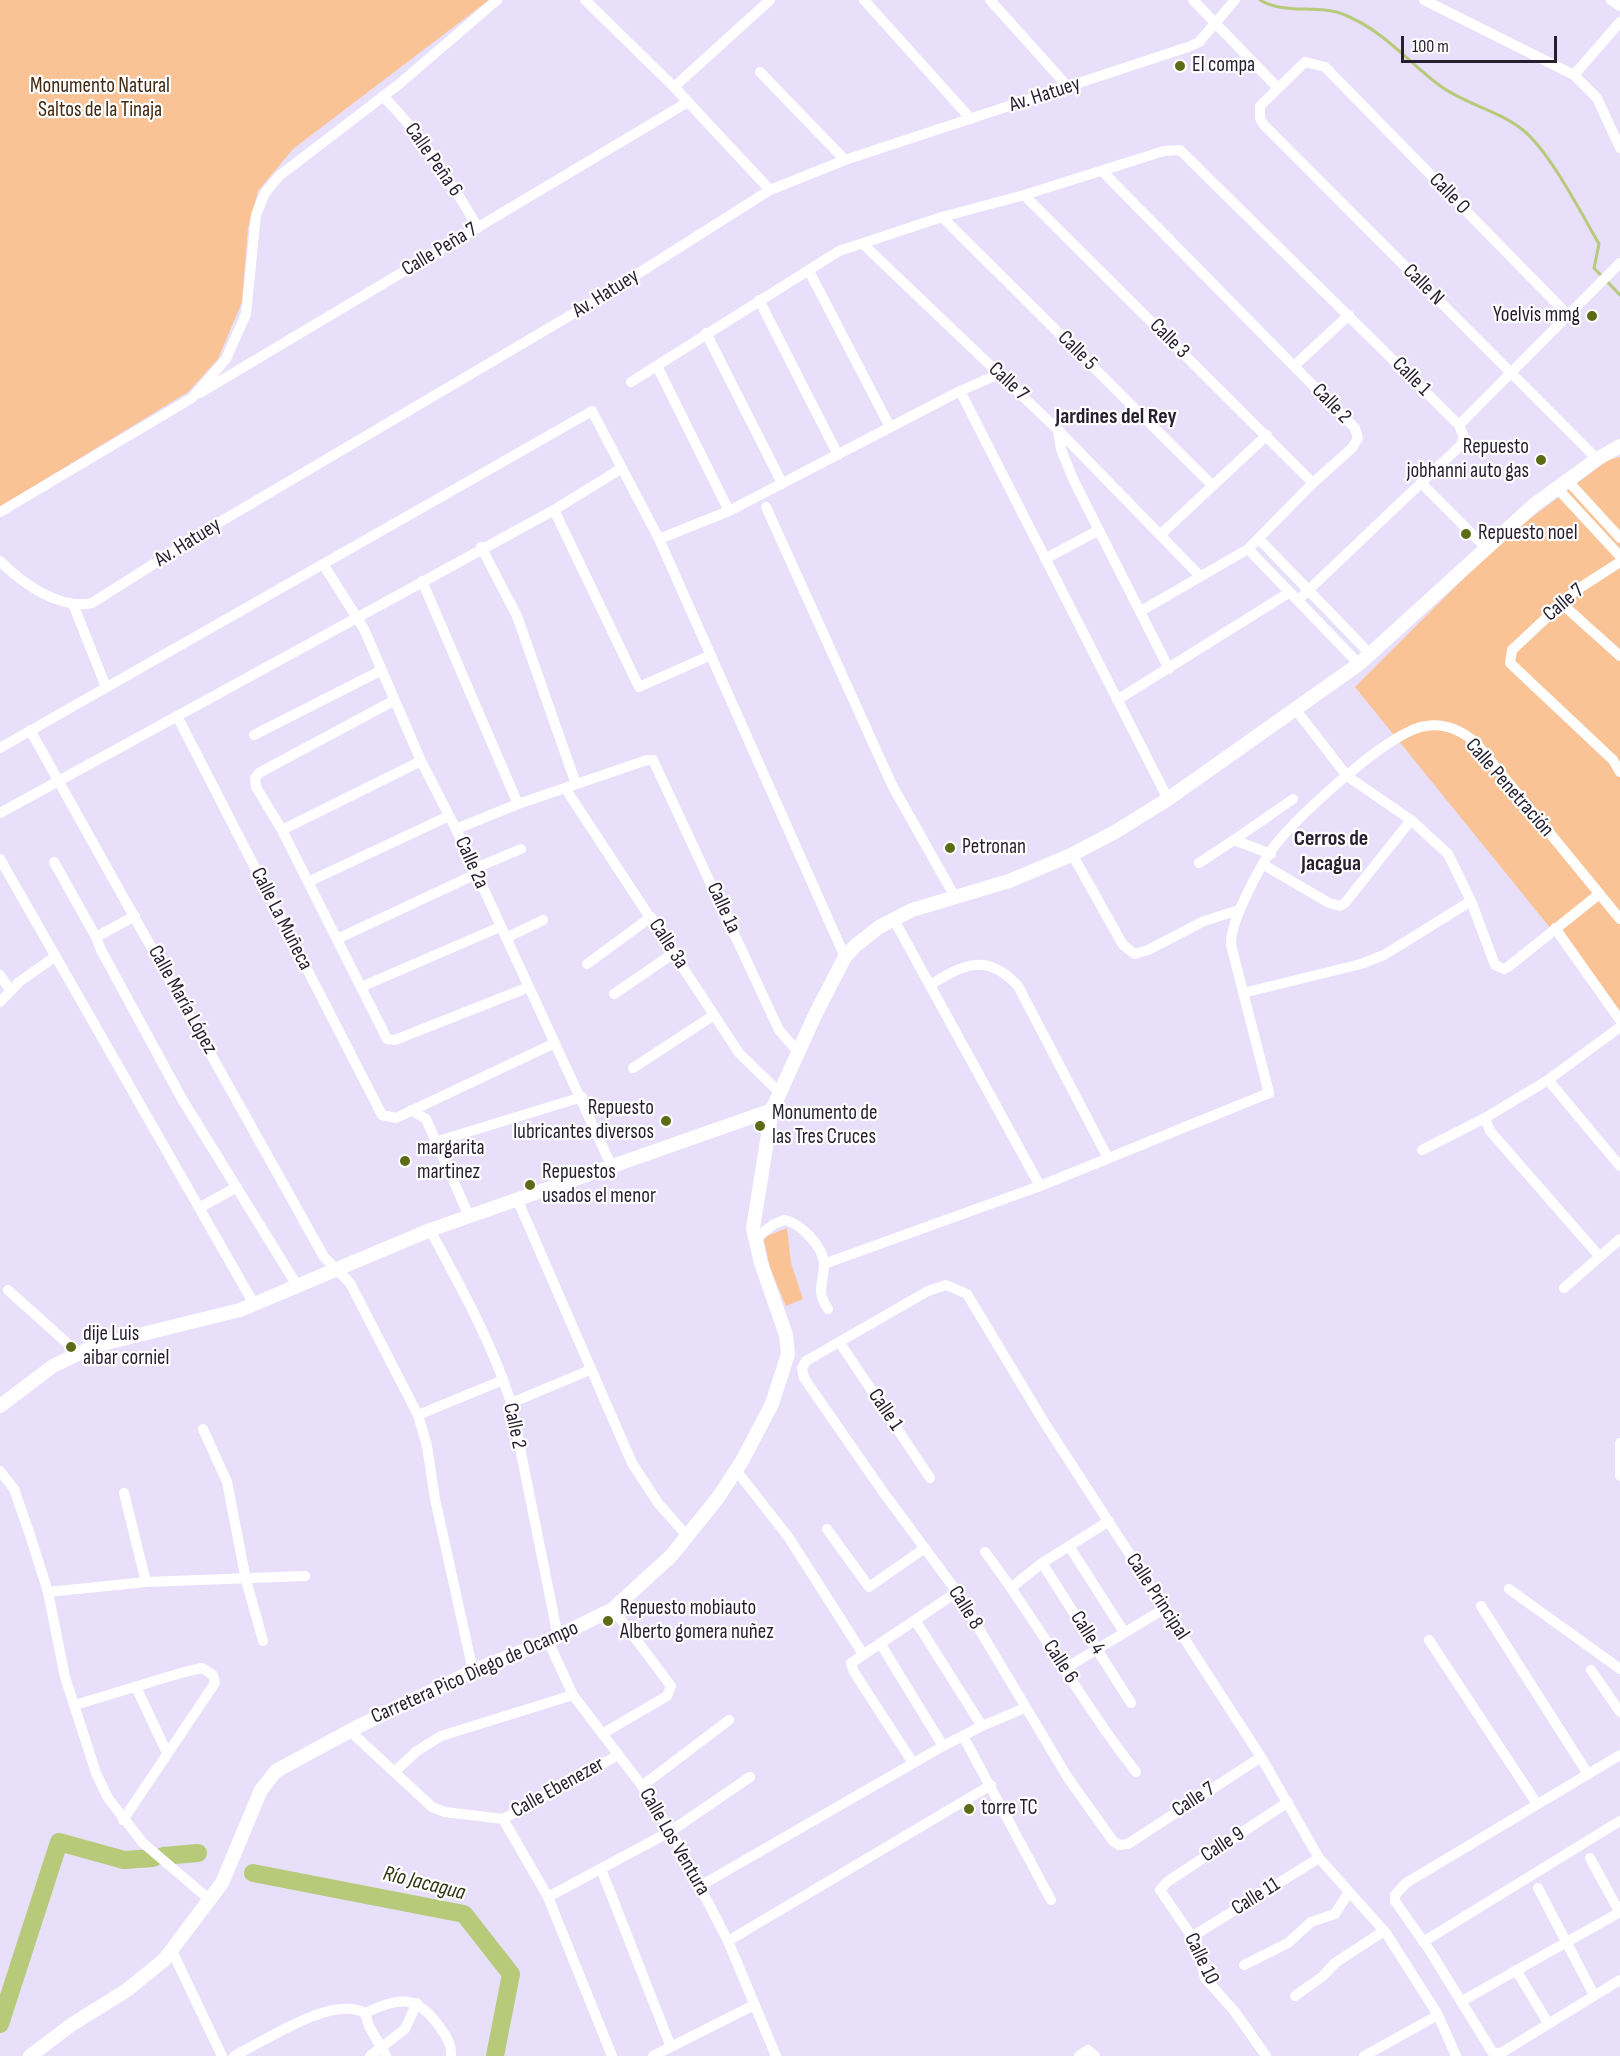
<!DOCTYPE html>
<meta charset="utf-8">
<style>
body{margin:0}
#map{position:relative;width:1620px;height:2056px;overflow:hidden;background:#e8dffb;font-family:"Sofia Sans Condensed",sans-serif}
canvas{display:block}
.scale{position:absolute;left:1401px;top:36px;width:156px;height:27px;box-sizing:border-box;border:3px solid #251f30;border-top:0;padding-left:8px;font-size:18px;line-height:21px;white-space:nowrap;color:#251f30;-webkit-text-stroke:4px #fff;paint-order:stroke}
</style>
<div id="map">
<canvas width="1620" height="2056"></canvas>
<div class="scale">100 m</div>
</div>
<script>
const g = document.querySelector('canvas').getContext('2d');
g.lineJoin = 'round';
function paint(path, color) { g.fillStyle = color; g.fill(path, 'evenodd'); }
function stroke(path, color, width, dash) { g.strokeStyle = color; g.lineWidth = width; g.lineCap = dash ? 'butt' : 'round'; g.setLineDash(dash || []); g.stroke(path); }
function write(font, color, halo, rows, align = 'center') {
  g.font = font + ' "Sofia Sans Condensed",sans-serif'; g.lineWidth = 4.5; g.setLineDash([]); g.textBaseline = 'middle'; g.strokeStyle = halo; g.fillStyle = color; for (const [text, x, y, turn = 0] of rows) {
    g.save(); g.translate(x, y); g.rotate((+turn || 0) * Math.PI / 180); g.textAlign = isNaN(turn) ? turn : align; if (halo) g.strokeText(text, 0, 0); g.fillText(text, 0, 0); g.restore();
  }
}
const green = new Path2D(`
 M 0,0 L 489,0 L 293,149 L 258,191 L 248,228 L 242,302 L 218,359 L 188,392 L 0,507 Z
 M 1620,457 L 1620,1014 L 1355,687 L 1503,539 L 1608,460 Z
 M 787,1228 L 791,1263 L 803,1299 L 786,1306 L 770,1268 L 764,1240 L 767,1236 Z`);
const stream = new Path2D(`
 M 1260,0 C 1284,15 1320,4 1345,15 C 1384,31 1407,61 1439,85 C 1464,104 1498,110 1523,130 C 1550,152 1581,213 1599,244 L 1594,268 L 1620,295`);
const river = new Path2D(`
 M 163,1856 L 198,1853
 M 253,1873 L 464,1914 L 511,1974 L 495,2056
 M 0,2024 L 59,1842 L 124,1860 L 153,1858`);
const minor = new Path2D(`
 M 585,0 L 674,87 L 770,190
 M 864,0 L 971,119
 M 990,0 L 1069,88
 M 1193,0 L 1277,87
 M 1424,0 L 1574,75 L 1597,98 L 1620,148
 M 1611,0 L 1620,6
 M 760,72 L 845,160
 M 1574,75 L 1620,22
 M 674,87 L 770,0
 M 383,96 C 422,136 450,180 478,228
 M 1102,171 L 1345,418 L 1355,428 L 1358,438 L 1352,448 L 1313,483 L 1248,549 L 1141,611
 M 1024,195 L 1313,483
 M 942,217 L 1212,485
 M 863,244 L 1058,430 L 1199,575
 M 809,271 L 890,427
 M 759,300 L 838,455
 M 1567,314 L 1325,67 L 1305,62 L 1260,106 L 1260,118 L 1264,125 L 1597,459
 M 706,333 L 782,483
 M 657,366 L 729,511
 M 1294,366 L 1349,315
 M 631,382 L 839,251 L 942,217 L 1024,195 L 1164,151 L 1180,150 L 1459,425 L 1464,437 L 1461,445 L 1298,600
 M 960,391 L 1168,799
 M 200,393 L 688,102
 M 1459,425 L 1620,263
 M 1058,430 L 1061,449 L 1073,479 L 1169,669
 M 1568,481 L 1620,538
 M 1421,483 L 1486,548
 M 1557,488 L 1620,556
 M 766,507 L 892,785 L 955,897
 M 554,510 L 639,687 L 711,655
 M 0,512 L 192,398 L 226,359 L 246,314 L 256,215 L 265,193 L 279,176 L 398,85 L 497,0
 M 1160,535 L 1267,435
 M 659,539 L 729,511 L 960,391 L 999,374
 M 1259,539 L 1371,655
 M 481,547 L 517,616 L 576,784
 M 1248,549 L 1359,664
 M 1045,559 L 1099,530
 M 0,561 C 22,583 59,610 92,603 L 220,522 L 593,302 L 770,190 L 845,160 L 1191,46 L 1199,42 L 1235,0
 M 1620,562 L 1575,591 L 1512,650 L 1510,663 L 1613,760 L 1620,772
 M 323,564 L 364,629 L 421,761 L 456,829 L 612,1167
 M 422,581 L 518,804
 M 1561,603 L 1620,656
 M 73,604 L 106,687
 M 1117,700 L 1290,592
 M 393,701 L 259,773 L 255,778 L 256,787 L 282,830 L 387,1039 L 395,1040 L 529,987
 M 1296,710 L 1347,776 L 1411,820 L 1448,854 L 1471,901 L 1495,965 L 1504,969 L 1508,967 L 1598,895
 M 177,716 L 382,1115 L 396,1118 L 555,1043
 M 30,730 L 324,1257 L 350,1283 L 418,1415 L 427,1446 L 435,1499 L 473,1671
 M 254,735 L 380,671
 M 0,748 L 592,411 L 659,539 L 845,957
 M 565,788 L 739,1053 L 779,1092
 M 0,813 L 554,510 L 622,468
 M 456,829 L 518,804 L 647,760 L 653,760 L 779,1030 L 798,1052
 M 282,830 L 421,761
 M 1234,840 L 1293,799
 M 1072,854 L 1123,945 L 1135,954 L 1148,950 L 1204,921 L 1239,910
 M 0,859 L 254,1304
 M 54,862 L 96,937
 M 1199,863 L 1234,840 L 1271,854
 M 1264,865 L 1329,903 L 1340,906 L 1345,903 L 1411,820
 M 473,869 L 521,849
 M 308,882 L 449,816
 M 135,916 L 96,937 L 101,950 L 182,1099 L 298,1287
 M 893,918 L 1040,1186
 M 1555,928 L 1620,1020
 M 506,938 L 543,920
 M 337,939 L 476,874
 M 587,964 L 651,917
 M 0,975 L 10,990
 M 930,985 C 964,964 987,952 1018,986 L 1108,1158
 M 361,987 L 500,927
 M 1243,993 L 1361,964 L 1384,955 L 1471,901
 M 614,994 L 674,953
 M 0,1002 L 19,982 L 56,956
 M 633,1068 L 714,1015
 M 1548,1080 L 1620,1166
 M 411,1110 L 426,1119 L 469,1216
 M 1485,1118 L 1490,1131 L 1600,1257
 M 435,1142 L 582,1097
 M 1422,1150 L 1485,1118 L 1548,1080 L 1620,1027
 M 517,1199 L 632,1463 L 658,1503 L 688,1537
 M 199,1208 L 237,1187
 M 430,1230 C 460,1286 492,1342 511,1403 L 558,1637
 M 755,1239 L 774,1224 L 785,1220 C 801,1224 823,1246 824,1264 C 824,1283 815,1290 828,1309
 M 824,1264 L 1040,1186 L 1269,1093 L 1231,945 C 1230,920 1264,857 1281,838 C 1305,810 1391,730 1426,726 C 1445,723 1462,731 1476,743 L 1620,919
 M 1564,1288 L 1620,1239
 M 8,1290 L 78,1353
 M 840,1343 L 930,1478
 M 802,1368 L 806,1361 L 928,1291 L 946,1285 L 967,1294 L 1044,1422 L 1261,1757 L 1319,1858 L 1386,1933 L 1438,2015 L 1456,2056
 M 802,1368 L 804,1378 L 881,1489 L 957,1592 L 1068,1778 L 1113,1841 L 1119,1845 L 1128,1844 L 1261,1757
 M 511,1403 L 590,1370
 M 418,1415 L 503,1380
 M 203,1429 L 227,1482 L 246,1580 L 263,1641
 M 1620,1443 L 1620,1476
 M 736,1470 L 789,1538 L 863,1654
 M 0,1471 L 14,1489 L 30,1535 L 48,1592 L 65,1677 L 96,1773 L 108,1798 L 143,1843 L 210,1900
 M 124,1493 L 146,1582
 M 827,1529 L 869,1587 L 925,1548
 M 1069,1546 L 1124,1632
 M 985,1552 C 1039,1623 1081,1702 1136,1772
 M 1042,1563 L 1131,1703
 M 1012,1587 L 1042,1563 L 1109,1521
 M 1509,1589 L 1620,1669
 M 48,1592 L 146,1582 L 305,1576
 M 1481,1606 L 1588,1774
 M 915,1620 L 982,1726
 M 1429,1640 L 1537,1804
 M 548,1641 L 573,1695 L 642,1786 L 671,1831 L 728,1941 L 776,2056
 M 880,1643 L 943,1746
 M 1064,1669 L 1164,1609
 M 1591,1670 L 1620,1712
 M 136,1687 L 167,1753
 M 75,1705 L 184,1672 L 202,1668 L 213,1675 L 215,1683 L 123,1820
 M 350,1731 L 432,1807 L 445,1812 L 503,1819 L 618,1755
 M 602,1734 L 667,1696 L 671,1686 L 613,1609
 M 963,1736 L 1051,1900
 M 1620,1755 L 1406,1883 L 1395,1895 L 1395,1901 L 1430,1951 L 1493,2053 L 1501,2053 L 1620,1980
 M 913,1763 L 854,1672 L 851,1663 L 957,1592
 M 394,1772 L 417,1751 L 441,1736 L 573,1695
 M 642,1786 L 729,1720
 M 503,1819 L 548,1897 L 612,2056
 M 1590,1858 L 1620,1913
 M 601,1869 L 671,2047
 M 700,1886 L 943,1746 L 982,1726 L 1025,1708
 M 1538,1888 L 1594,1995
 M 548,1897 L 671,1831 L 750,1777
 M 1193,1936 L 1319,1858
 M 728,1941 L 991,1785
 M 1423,1942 L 1620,1821
 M 172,1951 L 222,2056
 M 1244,1965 L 1288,1943 L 1311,1922 L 1335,1914 L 1349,1892
 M 1516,1970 L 1548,2023
 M 1295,1996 L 1323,1976 L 1335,1963 L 1384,1931
 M 1462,2001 L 1620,1912
 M 365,2013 C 399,1998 415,1993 439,2026 C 446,2036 452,2044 451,2056
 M 234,2056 C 267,2040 331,1995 365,2013 L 369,2026 L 386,2056
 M 370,2056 L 405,2029 L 417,2003
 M 653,2056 L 754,2005
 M 1079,2056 L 1088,2050 L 1095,2056
 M 1266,2056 L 1235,2012 L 1205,1978 L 1197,1944 L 1160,1890 L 1167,1882 L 1288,1802
 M 1364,2056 L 1438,2015`);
const tertiary = new Path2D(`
 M 0,1406 L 53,1366 L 94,1346 L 240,1310 L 430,1230 L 772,1110
 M 30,2056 L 71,2025 L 127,1990 L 164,1960 L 222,1883 L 261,1790 L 276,1771 L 359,1726 L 473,1671 L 548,1641 L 613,1609 L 671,1556 L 717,1499 L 742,1461 L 772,1404 L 788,1354 L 786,1335 L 761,1263 L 753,1228 L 772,1110 L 816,1013 L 845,957 L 855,946 L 879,927 L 912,910 L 1009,881 L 1069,856 L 1115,832 L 1168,799 L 1359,664 L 1534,505 L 1597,459 L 1620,446`);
const markers = [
 [1180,66,6,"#5c6c16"],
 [1592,316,6,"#5c6c16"],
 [1541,460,6,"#5c6c16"],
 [1466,534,6,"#5c6c16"],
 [950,848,6,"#5c6c16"],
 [666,1121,6,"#5c6c16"],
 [760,1126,6,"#5c6c16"],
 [405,1161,6,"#5c6c16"],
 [530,1185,6,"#5c6c16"],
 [71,1347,6,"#5c6c16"],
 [608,1621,6,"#5c6c16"],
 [969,1809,6,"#5c6c16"]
];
const poiNames = [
 ["El compa",1192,66],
 ["Yoelvis mmg",1580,316,"right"],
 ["Repuesto",1529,448,"right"],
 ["jobhanni auto gas",1529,472,"right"],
 ["Repuesto noel",1478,534],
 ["Petronan",962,848],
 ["Repuesto",654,1109,"right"],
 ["lubricantes diversos",654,1133,"right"],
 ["Monumento de",772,1114],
 ["las Tres Cruces",772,1138],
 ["margarita",417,1149],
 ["martinez",417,1173],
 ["Repuestos",542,1173],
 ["usados el menor",542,1197],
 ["dije Luis",83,1335],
 ["aibar corniel",83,1359],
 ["Repuesto mobiauto",620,1609],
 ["Alberto gomera nuñez",620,1633],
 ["torre TC",981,1809]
];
const parkNames = [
 ["Monumento Natural",100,87],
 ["Saltos de la Tinaja",100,111]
];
const streetNames = [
 ["Av. Hatuey",1045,95,-18],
 ["Calle Peña 6",433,160,55],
 ["Calle O",1449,194,46],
 ["Calle Peña 7",440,250,-31],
 ["Calle N",1423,285,45],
 ["Av. Hatuey",606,294,-32],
 ["Calle 3",1169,339,45],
 ["Calle 5",1077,351,45],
 ["Calle 1",1411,377,45],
 ["Calle 7",1008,382,43],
 ["Calle 2",1331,404,46],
 ["Av. Hatuey",188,543,-32],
 ["Calle 7",1564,603,-40],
 ["Calle Penetración",1509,788,49],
 ["Calle 2a",471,863,66],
 ["Calle 1a",723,908,65],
 ["Calle La Muñeca",281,919,63],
 ["Calle 3a",668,944,57],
 ["Calle María López",182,1000,61],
 ["Calle 1",885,1410,56],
 ["Calle 2",514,1426,78],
 ["Calle Principal",1157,1597,57],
 ["Calle 8",965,1608,58],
 ["Calle 4",1087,1633,58],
 ["Calle 6",1060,1662,57],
 ["Carretera Pico Diego de Ocampo",475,1673,-24],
 ["Calle Ebenezer",558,1788,-29],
 ["Calle 7",1194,1800,-33],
 ["Calle Los Ventura",674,1842,60],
 ["Calle 9",1223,1845,-33],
 ["Calle 11",1256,1897,-32],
 ["Calle 10",1201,1959,64]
];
const neighbourhoodNames = [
 ["Jardines del Rey",1116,417],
 ["Cerros de",1331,839],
 ["Jacagua",1331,864]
];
const waterNames = [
 ["Río Jacagua",424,1884,14]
];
paint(green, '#f9c396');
stroke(stream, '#b6ca7a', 3);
stroke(river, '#b6ca7a', 18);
stroke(minor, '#fff', 10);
stroke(tertiary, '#fff', 14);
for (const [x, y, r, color] of markers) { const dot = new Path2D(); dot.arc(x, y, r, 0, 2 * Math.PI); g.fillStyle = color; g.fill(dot); stroke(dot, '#fff', 2); }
write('21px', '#251f30', '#fff', poiNames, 'left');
write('21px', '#42270f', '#fff', parkNames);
write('21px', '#251f30', '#fff', streetNames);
write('bold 22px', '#251f30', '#fff', neighbourhoodNames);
write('italic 22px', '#2d3412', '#fff', waterNames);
</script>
